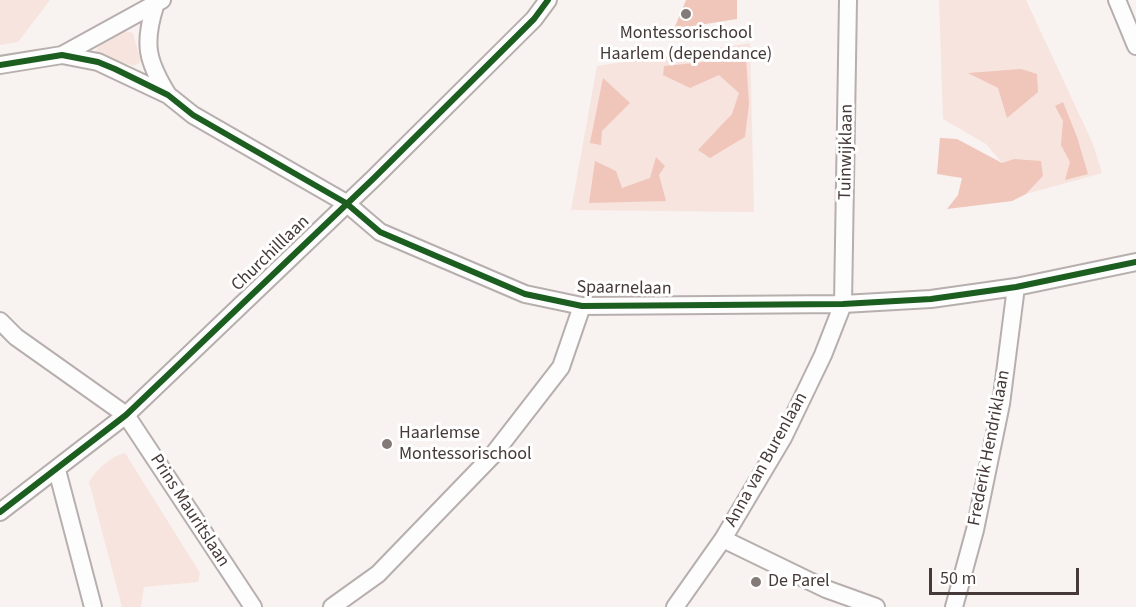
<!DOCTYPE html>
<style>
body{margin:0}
#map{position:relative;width:1136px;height:607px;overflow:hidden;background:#f8f2f0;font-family:"Source Sans 3",sans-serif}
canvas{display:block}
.scale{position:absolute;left:929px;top:568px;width:150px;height:27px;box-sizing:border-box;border:3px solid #453a37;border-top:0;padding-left:8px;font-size:18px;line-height:21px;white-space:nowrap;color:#453a37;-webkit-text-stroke:4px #fff;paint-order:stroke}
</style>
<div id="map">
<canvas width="1136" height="607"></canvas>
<div class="scale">50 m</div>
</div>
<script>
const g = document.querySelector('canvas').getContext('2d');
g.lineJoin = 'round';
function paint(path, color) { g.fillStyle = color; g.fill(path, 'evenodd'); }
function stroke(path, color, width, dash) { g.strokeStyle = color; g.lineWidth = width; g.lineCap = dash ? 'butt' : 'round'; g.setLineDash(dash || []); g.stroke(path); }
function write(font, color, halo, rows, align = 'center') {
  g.font = font + ' "Source Sans 3",sans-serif'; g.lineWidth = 6; g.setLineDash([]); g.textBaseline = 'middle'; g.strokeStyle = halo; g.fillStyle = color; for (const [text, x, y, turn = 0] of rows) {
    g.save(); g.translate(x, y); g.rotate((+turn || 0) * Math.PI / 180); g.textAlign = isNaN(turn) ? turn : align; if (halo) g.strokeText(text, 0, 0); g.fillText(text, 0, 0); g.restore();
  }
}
const green = new Path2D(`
 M 0,0 L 50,0 L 18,42 L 0,45 Z
 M 939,0 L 1026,0 L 1093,144 L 1102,173 L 1026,194 L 1043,176 L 1014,159 L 1002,163 L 986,144 L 943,119 Z
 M 125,31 L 133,33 L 141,62 L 134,66 L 99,55 L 96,51 L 99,46 Z
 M 750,43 L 754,212 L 571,210 L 597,66 Z
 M 125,453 L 200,573 L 198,582 L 144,587 L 141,607 L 122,607 L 89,482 C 96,470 111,456 125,453 Z`);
const forest = new Path2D(`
 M 686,0 L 737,0 L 737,19 L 674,29 Z
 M 746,58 L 749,104 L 745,137 L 710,158 L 698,150 L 732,114 L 739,93 L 719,75 L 690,88 L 663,75 L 664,66 Z
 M 1021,69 L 1037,74 L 1038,92 L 1007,118 L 998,88 L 968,73 Z
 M 603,78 L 630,103 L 602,131 L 601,145 L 590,143 Z
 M 1063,102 L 1077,137 L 1088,174 L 1065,180 L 1070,162 L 1061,145 L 1063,121 L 1055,106 Z
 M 940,138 L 957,139 L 1002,163 L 1014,159 L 1041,161 L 1043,176 L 1026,194 L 1012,201 L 947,209 L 958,195 L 962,178 L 937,174 Z
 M 656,157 L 665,166 L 659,175 L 666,201 L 589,203 L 595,161 L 616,171 L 622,188 L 650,178 Z`);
const street = new Path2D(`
 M 1117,0 L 1136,46
 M 155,6 C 143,44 147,61 168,95
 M 62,55 L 98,62 L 168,95 L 193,115 L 346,203 L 380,232 L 525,294 L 582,306 L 843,304 L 931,299 L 1016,287 L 1136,262
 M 0,65 L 62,55 L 162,0
 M 0,321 L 16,337 L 126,415 L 253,607
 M 57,470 L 93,607
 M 0,512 L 126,415 L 374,178 L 534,19 L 548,0
 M 723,539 L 826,589 L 876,607
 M 332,607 L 378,574 L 492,456 L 561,367 L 582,306
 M 675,607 L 723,539 L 783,438 L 823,355 L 843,304 L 848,0
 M 954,607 L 975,530 L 1001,404 L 1016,287`);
const cycleway = new Path2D(`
 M 0,65 L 62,55 L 98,62 L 115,69 L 168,95 L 193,115 L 346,203 L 380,232 L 525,294 L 582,306 L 843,304 L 931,299 L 1016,287 L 1136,262
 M 0,512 L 126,415 L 374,178 L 534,19 L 548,0`);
const markers = [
 [686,14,6,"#847a78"],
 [387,444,6,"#847a78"],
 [756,582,6,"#847a78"]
];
const poiNames = [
 ["Montessorischool",686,34,"center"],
 ["Haarlem (dependance)",686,55,"center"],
 ["Haarlemse",399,434],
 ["Montessorischool",399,455],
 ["De Parel",768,582]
];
const streetNames = [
 ["Tuinwijklaan",847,152,-89],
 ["Churchilllaan",271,254,-44],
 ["Spaarnelaan",624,289,1],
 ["Frederik Hendriklaan",990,448,-79],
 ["Anna van Burenlaan",767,460,-61],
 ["Prins Mauritslaan",189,511,57]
];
paint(green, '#f7e4de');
paint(forest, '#f0c5ba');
stroke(street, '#b7afad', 20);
stroke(street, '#fefdfd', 16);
stroke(cycleway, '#1b5e20', 6);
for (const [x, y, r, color] of markers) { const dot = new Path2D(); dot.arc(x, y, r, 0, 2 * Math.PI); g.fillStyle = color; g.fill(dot); stroke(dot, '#fff', 2); }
write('18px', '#453a37', '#fff', poiNames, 'left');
write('18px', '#453a37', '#fff', streetNames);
</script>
